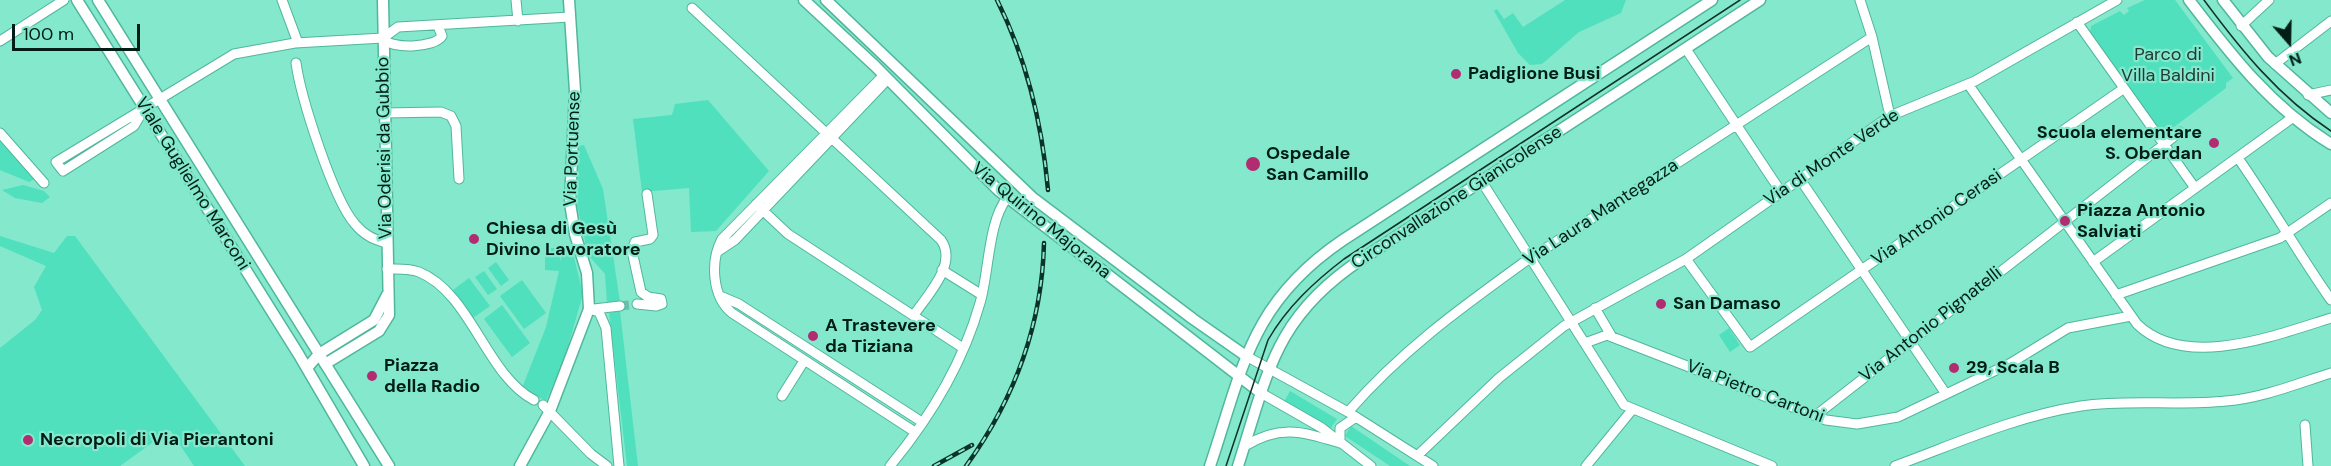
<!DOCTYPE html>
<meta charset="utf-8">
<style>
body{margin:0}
#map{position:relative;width:2331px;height:466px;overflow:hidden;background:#83e8cc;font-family:"DM Sans",sans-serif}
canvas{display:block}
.north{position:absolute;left:2259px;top:12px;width:60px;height:60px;-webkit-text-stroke:4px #83e8cc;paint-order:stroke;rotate:160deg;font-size:16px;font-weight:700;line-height:24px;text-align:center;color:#001e16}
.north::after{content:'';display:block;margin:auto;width:21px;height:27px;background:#001e16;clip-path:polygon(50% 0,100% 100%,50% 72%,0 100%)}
.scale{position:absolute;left:12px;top:24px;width:128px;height:27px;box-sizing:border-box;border:3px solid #001e16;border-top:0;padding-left:8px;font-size:18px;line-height:21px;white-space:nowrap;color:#001e16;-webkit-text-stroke:4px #83e8cc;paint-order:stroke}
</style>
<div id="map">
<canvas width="2331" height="466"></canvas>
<div class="north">N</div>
<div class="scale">100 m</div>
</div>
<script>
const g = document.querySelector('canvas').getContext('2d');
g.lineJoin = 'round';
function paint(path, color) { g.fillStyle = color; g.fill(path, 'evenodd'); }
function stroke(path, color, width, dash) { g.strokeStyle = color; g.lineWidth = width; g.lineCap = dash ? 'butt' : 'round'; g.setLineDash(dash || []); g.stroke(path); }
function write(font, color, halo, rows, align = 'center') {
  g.font = font + ' "DM Sans",sans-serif'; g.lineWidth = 4.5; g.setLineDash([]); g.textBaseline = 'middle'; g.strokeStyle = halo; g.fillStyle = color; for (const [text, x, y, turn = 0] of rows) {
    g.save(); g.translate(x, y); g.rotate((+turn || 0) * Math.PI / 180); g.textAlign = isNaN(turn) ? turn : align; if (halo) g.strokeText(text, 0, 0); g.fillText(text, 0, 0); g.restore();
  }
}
const green = new Path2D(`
 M 1565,0 L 1626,0 L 1621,13 L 1579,32 L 1542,64 L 1530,65 L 1518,53 L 1494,11 L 1497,9 L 1504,19 L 1513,13 L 1523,27 Z
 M 2145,0 L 2175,0 L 2233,78 L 2226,83 L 2226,88 L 2162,136 L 2090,33 L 2091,26 L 2120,11 L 2124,15 L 2129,11 L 2127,8 Z
 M 708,100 L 769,171 L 716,231 L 691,232 L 689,188 L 642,192 L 633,119 L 672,115 L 675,104 Z
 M 0,140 L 35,179 L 29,182 L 0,170 Z
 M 584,145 L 603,189 L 620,302 L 607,303 L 605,274 L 588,255 L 577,205 L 578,146 Z
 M 23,185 L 44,191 L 50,197 L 42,203 L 15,198 L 2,190 Z
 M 0,236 L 54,253 L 67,236 L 75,236 L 245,466 L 194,466 L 170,430 L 120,466 L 0,466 L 0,348 L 35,320 L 42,310 L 34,287 L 46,266 L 0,246 Z
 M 564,246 L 572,249 L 583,294 L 565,357 L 546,401 L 522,388 L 546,327 L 559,271 L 545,270 L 545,248 L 560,248 L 560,262 Z
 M 496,262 L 509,280 L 501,286 L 488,268 Z
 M 484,271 L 497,289 L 488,295 L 475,277 Z
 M 469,278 L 490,306 L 473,318 L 453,290 Z
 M 522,280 L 546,313 L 524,329 L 500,296 Z
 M 502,305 L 530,343 L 512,357 L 484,319 Z
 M 620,311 L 638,466 L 627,466 L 609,313 Z
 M 1729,328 L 1740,345 L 1730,352 L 1719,335 Z
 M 1290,391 L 1337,419 L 1331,428 L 1284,402 Z
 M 1351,426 L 1410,466 L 1390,466 L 1345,436 Z`);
const minorTunnel = new Path2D(`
 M 620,306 L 637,304`);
const minor = new Path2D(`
 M 282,0 L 298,43
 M 516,0 L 518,21
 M 1860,0 L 1872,37 L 1890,116
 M 692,8 L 941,240 C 958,264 928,294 914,315
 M 2077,22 L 2195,188
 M 2241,26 L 2269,0
 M 383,38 L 398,27 L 570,17
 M 383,38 C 390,50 435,48 442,36 L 438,26
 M 0,41 L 64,0
 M 1686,49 L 1781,192
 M 296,63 C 301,98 333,199 355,224 C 364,235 373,239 386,243
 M 2275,64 L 2331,21
 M 884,75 L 722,239 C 710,261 712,297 732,313 L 915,432
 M 1968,84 L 2137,324 C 2185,371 2276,335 2331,318
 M 2308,95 L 2331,90
 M 144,109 L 134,126 L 63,171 L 56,162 L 234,54 L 295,43 L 383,38
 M 384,113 L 441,112 L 451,116 L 456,126 L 459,179
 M 0,133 L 44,183
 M 2238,158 C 2271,205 2298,253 2331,300
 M 1800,179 L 1946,394
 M 1482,182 L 1624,405 L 1772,466
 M 756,204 L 788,234 L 963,348
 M 717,252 L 735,240 L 888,79
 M 1686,259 L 1750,347 L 2123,89
 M 2093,262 L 2292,118
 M 387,269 C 397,269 409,268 419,272 C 471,293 486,375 534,400
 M 942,270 L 982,295
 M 2116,295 L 2280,238 L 2331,203
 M 720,296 L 739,304 L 922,422
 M 637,304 L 656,306 L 662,304 L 661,299 L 648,297 L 641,292 L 632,251 L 635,242 L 650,239 L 653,235 L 647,194
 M 1595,308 L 1612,337
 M 589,309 L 599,312 L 606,328 L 619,466
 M 594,309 L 620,306
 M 1585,343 L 1607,335 L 1826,420 L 1857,424 L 1898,417 L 2011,363 L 2068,328 L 2131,316
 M 1246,356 L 1348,412 L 1433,466
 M 1261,393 L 1322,428 L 1371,466
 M 782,396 L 804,361
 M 543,405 L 591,454 L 607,466
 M 1348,412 C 1401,351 1458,310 1523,263 L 1872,37
 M 1815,416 L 2180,132
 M 2305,425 L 2308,466
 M 1340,443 L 1340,428 L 1356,417
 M 1245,446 C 1279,425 1300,431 1337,442
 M 1417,456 L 1499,378 L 1564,326 L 1686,259 L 1890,116 L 1975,81 L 2117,0
 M 890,466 C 929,419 963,363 980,303 C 989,273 988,222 1007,198
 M 1586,466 L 1632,410
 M 1895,466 C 1955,444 2016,416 2081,406 C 2128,399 2178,406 2226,401 C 2262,398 2296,384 2331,373`);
const major = new Path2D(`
 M 77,0 L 299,355 L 364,466
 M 98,0 L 389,466
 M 804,0 L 875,66 L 998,190 L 1261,393
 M 826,0 L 1033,198 L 1193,319 L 1246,356
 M 2189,0 C 2231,55 2271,107 2331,144
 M 2223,0 L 2268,57 L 2331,113
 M 325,364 L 379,331 L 389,315 L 383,0
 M 307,368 L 319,354 L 374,320 L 387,295
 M 520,466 L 550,411 L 589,309 L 587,273 L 575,234 L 570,203 L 575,91 L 569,0
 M 1210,466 C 1243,368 1250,303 1343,240 L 1712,0
 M 1238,466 C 1268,373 1274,317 1362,259 L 1760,0`);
const tram = new Path2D(`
 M 2204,0 C 2241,50 2278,96 2331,131
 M 1226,466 L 1268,340 C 1287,307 1314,282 1344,259 L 1740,0`);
const rail = new Path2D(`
 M 997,0 C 1027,60 1042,123 1048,190
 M 934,466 L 972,445
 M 966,466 C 1014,400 1042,324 1044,243`);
const markers = [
 [1456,74,6,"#b22c71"],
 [2214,143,6,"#b22c71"],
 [1253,164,8,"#b22c71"],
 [2065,221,6,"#b22c71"],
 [474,239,6,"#b22c71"],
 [1661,304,6,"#b22c71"],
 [813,336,6,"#b22c71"],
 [1954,368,6,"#b22c71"],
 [372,376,6,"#b22c71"],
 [28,440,6,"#b22c71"]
];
const parkNames = [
 ["Parco di",2168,55],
 ["Villa Baldini",2168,76]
];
const poiNames = [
 ["Padiglione Busi",1468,74],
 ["Scuola elementare",2202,133,"right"],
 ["S. Oberdan",2202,154,"right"],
 ["Ospedale",1266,154],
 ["San Camillo",1266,175],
 ["Piazza Antonio",2077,211],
 ["Salviati",2077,232],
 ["Chiesa di Gesù",486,229],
 ["Divino Lavoratore",486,250],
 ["San Damaso",1673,304],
 ["A Trastevere",825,326],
 ["da Tiziana",825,347],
 ["Piazza",384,366],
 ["della Radio",384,387],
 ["29, Scala B",1966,368],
 ["Necropoli di Via Pierantoni",40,440]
];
const streetNames = [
 ["Via Oderisi da Gubbio",385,148,-91],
 ["Via Portuense",573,149,-88],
 ["Via di Monte Verde",1832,158,-34],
 ["Viale Guglielmo Marconi",192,184,58],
 ["Circonvallazione Gianicolense",1457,198,-33],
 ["Via Laura Mantegazza",1601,213,-33],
 ["Via Antonio Cerasi",1937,218,-35],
 ["Via Quirino Majorana",1041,221,39],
 ["Via Antonio Pignatelli",1931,325,-38],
 ["Via Pietro Cartoni",1755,392,21]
];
paint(green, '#50e0bd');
stroke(minorTunnel, '#69c0a8', 9, [9, 4.5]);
stroke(minor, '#50b79d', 11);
stroke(major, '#50b79d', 13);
stroke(minor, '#fff', 9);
stroke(major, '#fff', 10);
stroke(tram, '#0d3228', 1.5);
stroke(rail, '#0d3228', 4.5);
stroke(rail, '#83e8cc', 2, [7]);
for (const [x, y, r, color] of markers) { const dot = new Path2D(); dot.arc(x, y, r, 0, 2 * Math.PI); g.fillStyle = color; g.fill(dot); stroke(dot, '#83e8cc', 2); }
write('18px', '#213b34', '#83e8cc', parkNames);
write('bold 18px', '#001e16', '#83e8cc', poiNames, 'left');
write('18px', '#001e16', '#83e8cc', streetNames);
</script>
